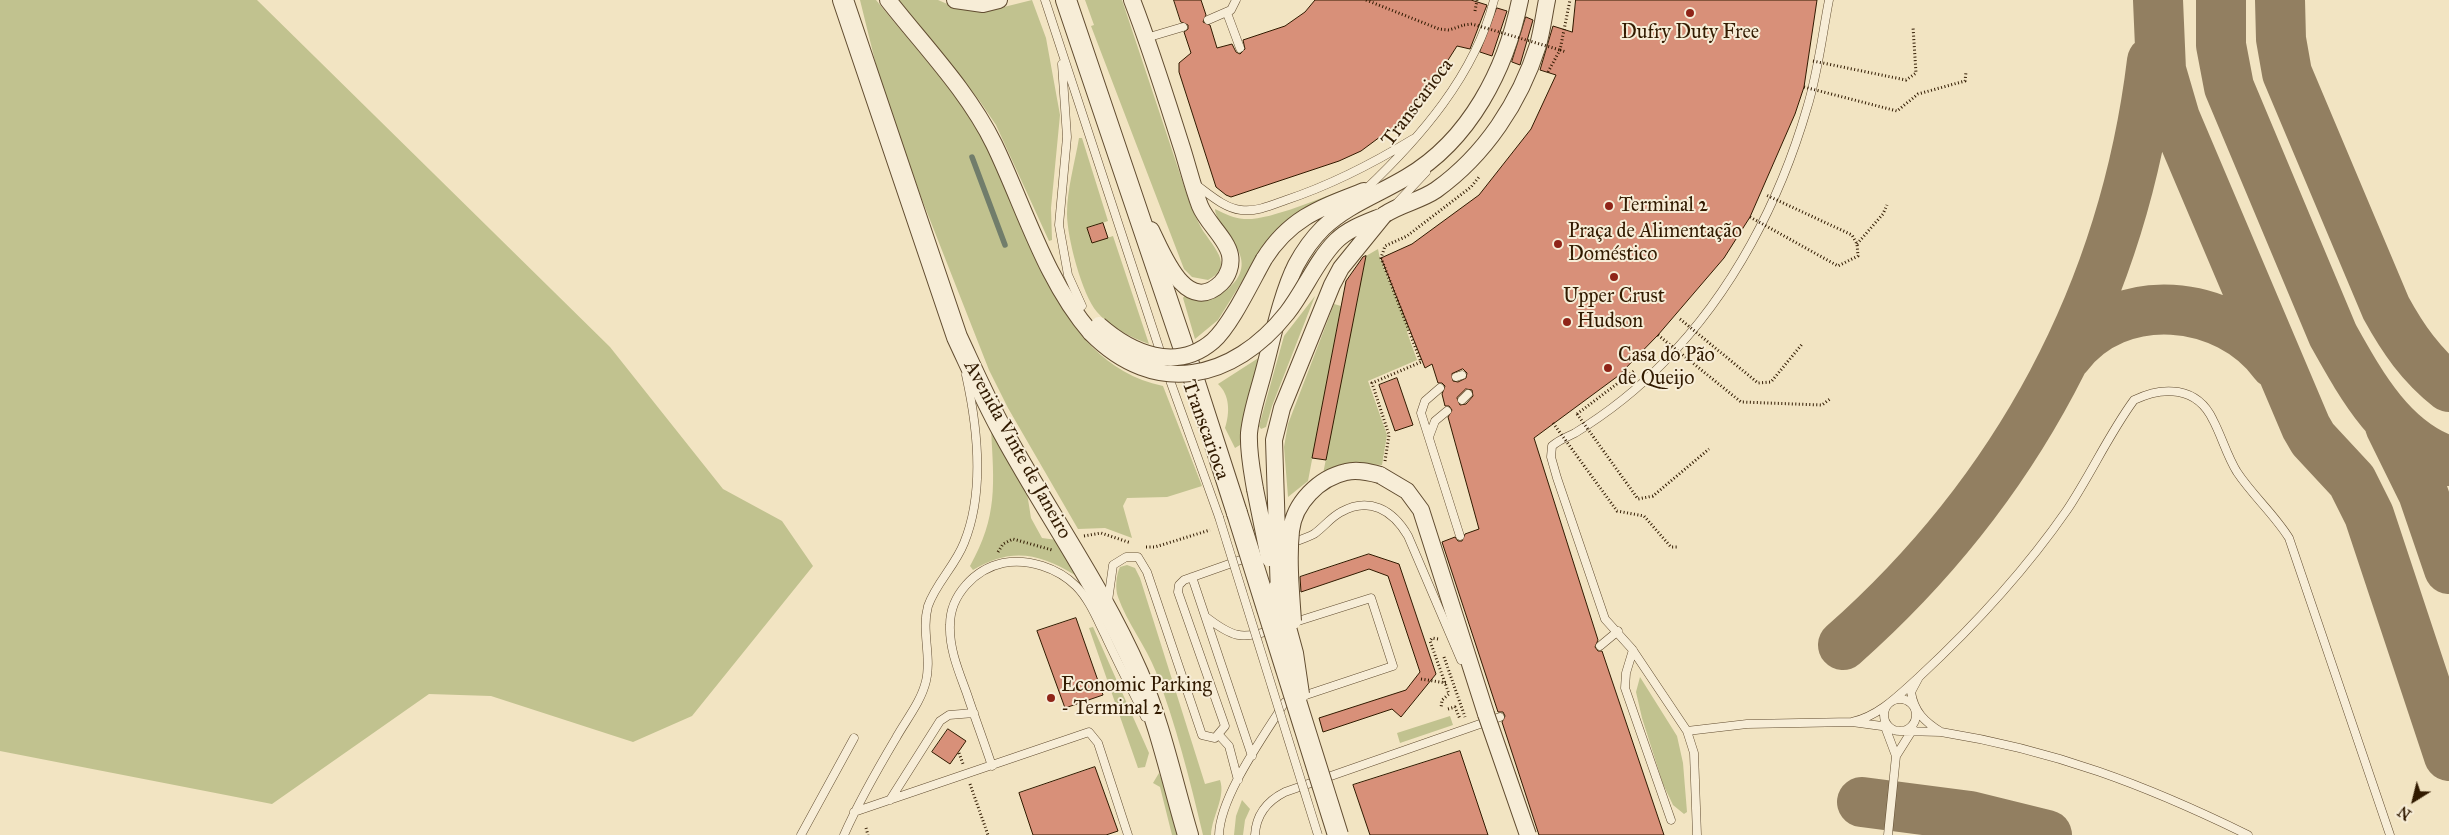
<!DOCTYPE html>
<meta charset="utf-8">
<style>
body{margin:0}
#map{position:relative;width:2449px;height:835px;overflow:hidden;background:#f2e4c2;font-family:"IM FELL Great Primer",serif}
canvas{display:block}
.north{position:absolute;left:2389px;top:775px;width:50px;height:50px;-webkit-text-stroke:4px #f7edd7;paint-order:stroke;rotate:216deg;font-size:14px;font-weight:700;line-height:20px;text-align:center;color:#311a00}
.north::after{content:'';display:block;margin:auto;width:18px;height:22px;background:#311a00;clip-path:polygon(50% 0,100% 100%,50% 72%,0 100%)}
</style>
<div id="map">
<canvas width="2449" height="835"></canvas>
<div class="north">N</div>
</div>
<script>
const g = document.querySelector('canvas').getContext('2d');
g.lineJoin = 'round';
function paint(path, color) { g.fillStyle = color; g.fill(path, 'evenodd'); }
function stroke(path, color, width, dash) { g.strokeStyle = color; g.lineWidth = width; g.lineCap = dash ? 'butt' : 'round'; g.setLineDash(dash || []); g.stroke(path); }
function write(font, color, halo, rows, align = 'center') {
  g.font = font + ' "IM FELL Great Primer",serif'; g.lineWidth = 4; g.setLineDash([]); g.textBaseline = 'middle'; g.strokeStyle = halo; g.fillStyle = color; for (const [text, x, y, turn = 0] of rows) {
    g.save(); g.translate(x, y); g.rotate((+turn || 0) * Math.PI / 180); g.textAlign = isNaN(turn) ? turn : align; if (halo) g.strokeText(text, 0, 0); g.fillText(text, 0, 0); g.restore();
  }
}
const green = new Path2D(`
 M 0,0 L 257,0 L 610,347 L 723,489 L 782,521 L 813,566 L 692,716 L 633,742 L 491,696 L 429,694 L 272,804 L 0,751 Z
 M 860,0 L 876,0 C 910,42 948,83 977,128 C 1032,214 1047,361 1163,386 L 1202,486 L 1167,497 L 1127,498 L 1123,506 L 1132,538 L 1105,528 L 1078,529 L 1008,408 L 989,370 L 921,197 L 879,77 Z
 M 899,0 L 938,0 L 952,6 L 971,10 L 992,10 L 1032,0 L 1046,38 L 1060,115 L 1051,208 L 1052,240 L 1049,241 L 996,125 L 979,100 Z
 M 1085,0 L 1122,0 L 1190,204 C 1195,214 1199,226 1206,235 C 1216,250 1233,267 1208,280 L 1192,277 L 1184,269 L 1091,26 L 1094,25 Z
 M 1079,138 L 1082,138 L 1108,221 L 1087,228 L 1092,243 L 1113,236 L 1149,344 C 1130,337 1110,327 1097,312 C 1082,295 1067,237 1067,214 C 1067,189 1075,162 1079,138 Z
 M 1345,189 L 1347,189 L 1267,241 L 1218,320 L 1195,339 L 1183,298 L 1185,295 C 1203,299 1215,300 1229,288 C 1264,257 1216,231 1215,209 C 1225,214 1233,218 1244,219 C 1268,221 1321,198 1345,189 Z
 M 1378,249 L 1380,259 L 1409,329 L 1407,332 L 1417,360 L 1368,381 L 1387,435 L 1382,465 L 1362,464 L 1323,474 L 1366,256 Z
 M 1315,296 L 1272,406 L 1266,427 L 1261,429 L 1259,426 L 1284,336 Z
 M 1334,304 L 1341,306 L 1308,481 L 1288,497 L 1284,447 L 1288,424 Z
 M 1260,357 L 1242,422 L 1240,445 L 1235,448 L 1225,428 C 1230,413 1230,395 1218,384 Z
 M 991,429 L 1027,493 L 1031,518 L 1042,538 L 1057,540 L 1075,575 C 1039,553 1011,547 973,570 L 970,566 C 998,516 994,484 991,429 Z
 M 1127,565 L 1135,568 L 1140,578 L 1205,784 L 1220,780 C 1226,797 1212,816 1211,835 L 1203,835 C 1190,780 1176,725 1156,672 C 1146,646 1127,623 1118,597 C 1115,589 1116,575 1120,567 Z
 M 1093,627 L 1149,753 L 1145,767 L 1138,768 L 1089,628 Z
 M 1640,677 L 1677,736 L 1683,763 L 1687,812 L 1684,814 L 1673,805 L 1663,784 L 1642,718 L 1636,692 Z
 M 1450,716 L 1453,725 L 1400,743 L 1397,733 Z
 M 1159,773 L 1169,798 L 1179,835 L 1172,835 L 1160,787 L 1153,783 Z
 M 1242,800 L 1250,809 L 1245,820 L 1243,835 L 1234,835 L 1236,816 Z`);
const stream = new Path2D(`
 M 972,157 L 1005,245`);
const taxiway = new Path2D(`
 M 2158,0 L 2161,70 L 2175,118 L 2306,427 L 2313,439 L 2352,481 L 2369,515 L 2449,756
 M 2221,0 L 2221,45 L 2229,87 L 2333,335 C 2361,385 2392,442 2449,461
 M 2280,0 L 2281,39 L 2287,73 L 2386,308 C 2403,339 2421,365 2449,387
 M 2067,356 C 2118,288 2227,298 2275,364
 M 2390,426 L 2423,493 L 2449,569
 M 1843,645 C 2017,491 2124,292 2152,61
 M 1862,802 L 1970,816 L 2047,835`);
const building = new Path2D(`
 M 1174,0 L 1201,0 L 1206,15 L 1203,22 L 1210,25 L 1217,48 L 1232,44 L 1236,52 L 1240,54 L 1245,49 L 1243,40 L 1285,26 L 1305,12 L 1315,0 L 1471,0 L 1487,5 L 1470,49 L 1457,46 L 1429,90 L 1392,128 L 1361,151 L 1339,161 L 1231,197 L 1226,195 L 1216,187 L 1179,72 L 1179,63 L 1191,53 L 1184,32 L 1188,29 L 1188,25 L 1181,22 Z
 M 1576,0 L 1817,0 L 1804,87 L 1795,114 L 1750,217 L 1724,258 L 1658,335 L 1618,376 L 1534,438 L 1598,640 L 1595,647 L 1598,651 L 1602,651 L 1664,835 L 1539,835 L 1502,722 L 1505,716 L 1503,712 L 1498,712 L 1442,542 L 1455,537 L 1458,541 L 1462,541 L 1465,534 L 1479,529 L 1448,417 L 1452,410 L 1449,406 L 1445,406 L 1442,394 L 1445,386 L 1442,383 L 1438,383 L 1432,364 L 1425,368 L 1381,258 L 1412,244 L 1479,195 L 1531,129 L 1556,75 L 1540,70 L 1553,26 L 1572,32 ZM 1463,369 L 1467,373 L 1466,378 L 1458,382 L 1453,381 L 1452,374 ZM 1466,389 L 1472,390 L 1473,396 L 1466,404 L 1460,405 L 1457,398 Z
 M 1497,8 L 1507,11 L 1492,56 L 1480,52 Z
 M 1526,17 L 1533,20 L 1520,65 L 1512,62 Z
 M 1103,223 L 1108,238 L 1092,243 L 1087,228 Z
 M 1366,256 L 1326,460 L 1312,458 L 1346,281 L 1363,257 Z
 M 1397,378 L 1413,425 L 1395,431 L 1379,385 Z
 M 1369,554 L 1399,564 L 1436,674 L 1401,717 L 1392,709 L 1323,732 L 1319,718 L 1406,690 L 1420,672 L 1388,576 L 1369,569 L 1301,592 L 1300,577 Z
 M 1076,618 L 1103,695 L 1065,708 L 1037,631 Z
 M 948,729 L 966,741 L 950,764 L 932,752 Z
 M 1460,751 L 1488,835 L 1370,835 L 1353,785 Z
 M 1095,767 L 1118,831 L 1106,835 L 1033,835 L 1019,793 Z`);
const path = new Path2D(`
 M 1366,0 L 1439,29 L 1449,30 L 1464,25
 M 1475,11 L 1477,0
 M 1560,50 L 1566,52
 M 1548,72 L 1560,50 L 1570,0
 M 1857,244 L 1883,214 L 1887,205
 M 1642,353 L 1648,359 L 1647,360
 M 1577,414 L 1634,371
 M 1385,461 L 1389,435 L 1372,383 L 1421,362 L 1381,258 L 1385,246 L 1407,236 L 1471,187 L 1479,177
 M 1084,536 L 1101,533 L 1131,543
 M 1146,547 L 1155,547 L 1210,530
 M 998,552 L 1003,544 L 1013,539 L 1052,550
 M 1438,639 L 1432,638 L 1430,641 L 1449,694 L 1442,700 L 1441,708
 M 1444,657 L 1465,717
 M 1421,679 L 1446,683
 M 1448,709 L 1455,707 L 1460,719
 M 959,753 L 963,764
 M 970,784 L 988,835
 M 866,828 L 868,835`);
const service = new Path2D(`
 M 1045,0 L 1162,357
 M 1227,13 L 1240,48
 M 1208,20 L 1231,10 L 1236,0
 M 1146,38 L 1183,27
 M 1062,64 L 1067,137 L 1059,225 L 1068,275 L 1082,306
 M 1195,184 C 1209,194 1224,208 1241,210 C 1257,212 1272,205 1286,200 C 1331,185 1372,164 1413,139
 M 1365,190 C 1420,138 1475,75 1494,0
 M 1396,204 L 1426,172
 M 1167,372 L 1219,517
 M 1456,377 L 1462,375
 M 1440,388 L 1425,401 L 1421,413 L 1460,536
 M 1462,400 L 1468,394
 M 1429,437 L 1435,421 L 1447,411
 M 1289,544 C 1297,541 1306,538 1314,534 C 1324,527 1331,517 1341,512 C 1369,496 1393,510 1408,536 L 1461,660
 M 1192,577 L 1252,756
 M 1108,601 L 1113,565 L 1126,557 L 1138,557 L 1147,572 L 1202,735 L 1215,738 L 1225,726 L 1178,592 L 1179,585 L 1184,580 L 1249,557
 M 1206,617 C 1232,637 1241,640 1272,630
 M 1600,646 L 1618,631
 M 1633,650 L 1626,673 L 1625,688 L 1671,820
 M 1919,677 C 1974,626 2024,572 2067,510 C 2091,474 2109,434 2134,400 C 2163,386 2197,386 2213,420 C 2222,437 2227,456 2237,472 C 2253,496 2274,514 2289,538 L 2390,835
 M1884 715a16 16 0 1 1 32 0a16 16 0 1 1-32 0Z
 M 1884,724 L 1896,756 L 1913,729
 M 1889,727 L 1852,722 C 1879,716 1899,695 1919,677 L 1911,692 C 1914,712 1925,722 1941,732 L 1903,731
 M 1687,731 L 1747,724 L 1852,722
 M 1941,732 C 2054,750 2146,785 2248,835
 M 1219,735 L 1229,746 L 1238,780
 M 992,766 C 984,742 975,718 967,694 C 959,672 949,649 950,625 C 950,595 975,569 1003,563 C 1028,558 1058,568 1076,586 C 1089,599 1097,619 1105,635 C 1118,663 1132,690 1145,717
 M 890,800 L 940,721 L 949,715 L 974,713
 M 854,812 L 1089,732 L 1098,743 L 1128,835
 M 801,835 L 854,738
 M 844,835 C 859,801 877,770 896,738 C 906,720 921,702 926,681 C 932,657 921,631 928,606 C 936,583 955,566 964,543 C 985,492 978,429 966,375
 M 1219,835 C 1220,796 1264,736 1285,702 L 1393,666 L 1371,598 L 1292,623
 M 1255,835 C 1256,814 1267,801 1285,792 L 1500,717
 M 1697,835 L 1694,753 L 1687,731 L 1632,649 L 1605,619 L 1557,478 L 1551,457 L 1552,446 C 1560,439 1567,437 1575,433 C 1606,414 1639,388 1664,362 C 1733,292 1780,201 1807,108 C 1818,73 1822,36 1829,0
 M 1888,835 L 1896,756`);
const minor = new Path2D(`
 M 888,0 C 924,46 968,91 994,144 C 1024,206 1045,280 1091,333
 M 955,0 L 983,4 L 999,0
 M 1132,0 C 1151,49 1166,98 1182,148 C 1188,167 1193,188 1200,206 C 1207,223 1227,239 1230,255 C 1232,265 1228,276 1221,283 C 1186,317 1162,252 1151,230
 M 1384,215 C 1400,204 1420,201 1436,190 C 1485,155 1520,102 1538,45 C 1542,31 1544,15 1547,0
 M 1264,259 C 1290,218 1320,208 1364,191
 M 1380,475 L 1407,491 L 1421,510 L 1486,714
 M 1255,489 C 1252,471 1248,452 1249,433 C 1251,413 1258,393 1263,374 C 1272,341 1281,295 1296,265 C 1303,252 1313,238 1323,228 C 1347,205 1379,194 1407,177 C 1470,140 1506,69 1520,0`);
const tertiary = new Path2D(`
 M 843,0 L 957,337 C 972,369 986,401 1003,432 C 1047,513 1101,588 1138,673 C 1160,724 1172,781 1188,835
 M 1066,0 L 1187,358 L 1237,513`);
const pathBridge = new Path2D(`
 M 1464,25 L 1472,24 L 1560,50
 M 1813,61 L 1906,80 L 1916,73 L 1913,27
 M 1804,87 L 1897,111 L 1918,94 L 1965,81 L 1966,72
 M 1750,217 L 1838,266 L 1858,256 L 1857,244 L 1852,235 L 1766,195
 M 1680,319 L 1758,383 L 1771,382 L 1803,343
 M 1658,335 L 1741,402 L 1822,405 L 1830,399
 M 1577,414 L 1638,499 L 1653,496 L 1709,449
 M 1553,423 L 1617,511 L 1644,516 L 1671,547 L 1678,547`);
const serviceBridge = new Path2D(`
 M 1219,517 L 1318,835`);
const minorBridge = new Path2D(`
 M 1099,325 C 1131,353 1176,373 1213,341 C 1231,325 1251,282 1264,259
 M 1091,333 C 1155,398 1233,381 1287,313 C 1305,290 1316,261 1336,241 C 1348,229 1365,223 1380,217
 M 1255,489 L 1269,558
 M 1277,587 L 1295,653 L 1301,694
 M 1279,596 L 1274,440 L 1282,408 L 1332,285 L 1341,268 L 1384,215
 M 1293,621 C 1291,592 1288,560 1291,531 C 1294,503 1319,478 1346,472 C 1357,469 1369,472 1380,475
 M 1486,714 L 1528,835`);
const tertiaryBridge = new Path2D(`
 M 1237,513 L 1338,835`);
const markers = [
 [1690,13,5,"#8f2418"],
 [1609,206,5,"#8f2418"],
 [1558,244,5,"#8f2418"],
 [1614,277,5,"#8f2418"],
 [1567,322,5,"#8f2418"],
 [1608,368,5,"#8f2418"],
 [1051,698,5,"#8f2418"]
];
const poiNames = [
 ["Dufry Duty Free",1690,33,"center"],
 ["Terminal 2",1619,206],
 ["Praça de Alimentação",1568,232],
 ["Doméstico",1568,255],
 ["Upper Crust",1614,297,"center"],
 ["Hudson",1577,322],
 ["Casa do Pão",1618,356],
 ["de Queijo",1618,379],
 ["Economic Parking",1061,686],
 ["- Terminal 2",1061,709]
];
const streetNames = [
 ["Transcarioca",1418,103,-53],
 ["Transcarioca",1205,430,70],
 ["Avenida Vinte de Janeiro",1017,450,61]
];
paint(green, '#c1c28f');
stroke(stream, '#717d6b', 5.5);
stroke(taxiway, '#927f61', 50);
paint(building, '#d89079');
stroke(building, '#311a00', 1);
stroke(service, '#614c30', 9);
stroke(minor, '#614c30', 18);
stroke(tertiary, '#614c30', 22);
stroke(path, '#311a00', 3, [1, 2.5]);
stroke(service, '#f7edd7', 8);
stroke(minor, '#f7edd7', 16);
stroke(tertiary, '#f7edd7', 20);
stroke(serviceBridge, '#614c30', 9, []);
stroke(minorBridge, '#614c30', 18, []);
stroke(tertiaryBridge, '#614c30', 22, []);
stroke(pathBridge, '#311a00', 3, [1, 2.5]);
stroke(serviceBridge, '#f7edd7', 8);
stroke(minorBridge, '#f7edd7', 16);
stroke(tertiaryBridge, '#f7edd7', 20);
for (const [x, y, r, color] of markers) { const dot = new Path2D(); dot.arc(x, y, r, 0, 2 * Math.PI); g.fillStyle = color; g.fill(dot); stroke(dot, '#f7edd7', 2); }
write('20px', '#311a00', '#f7edd7', poiNames, 'left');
write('20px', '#311a00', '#f7edd7', streetNames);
</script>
